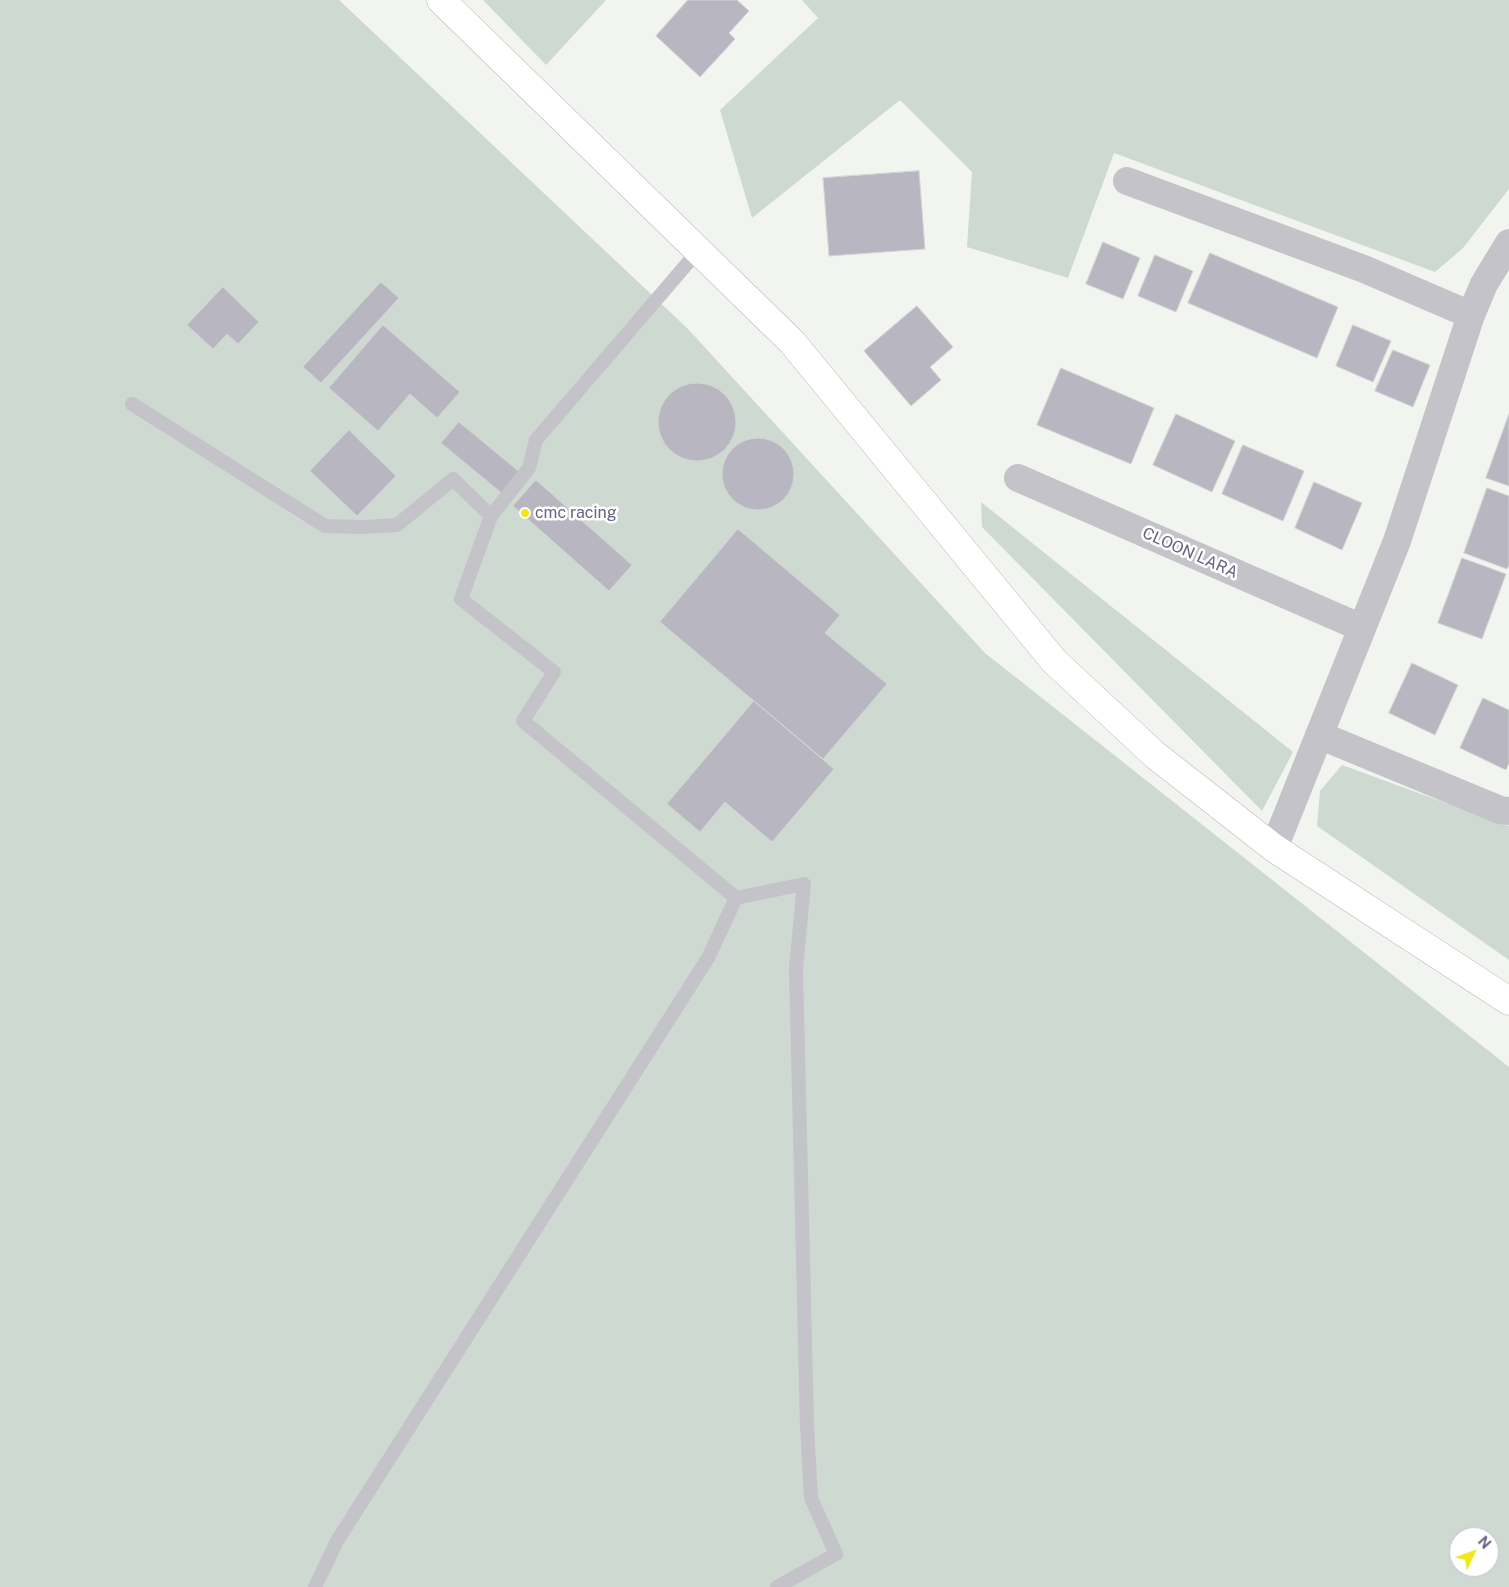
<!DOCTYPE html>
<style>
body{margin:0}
#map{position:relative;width:1509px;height:1587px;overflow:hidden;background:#f1f4ef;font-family:"Public Sans",sans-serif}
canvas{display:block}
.north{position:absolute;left:1449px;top:1527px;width:50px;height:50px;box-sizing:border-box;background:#fff;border:1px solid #c2c0cd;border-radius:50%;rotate:48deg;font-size:14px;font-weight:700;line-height:20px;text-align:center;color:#676183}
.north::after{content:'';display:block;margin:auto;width:18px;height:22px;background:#f0e714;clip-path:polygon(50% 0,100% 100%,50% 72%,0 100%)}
</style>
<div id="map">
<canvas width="1509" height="1587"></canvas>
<div class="north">N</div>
</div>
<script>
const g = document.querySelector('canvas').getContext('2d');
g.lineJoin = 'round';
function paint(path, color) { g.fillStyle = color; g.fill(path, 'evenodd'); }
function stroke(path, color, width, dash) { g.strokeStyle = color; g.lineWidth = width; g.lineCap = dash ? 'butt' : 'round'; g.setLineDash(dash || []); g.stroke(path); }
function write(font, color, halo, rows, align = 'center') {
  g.font = font + ' "Public Sans",sans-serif'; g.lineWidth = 5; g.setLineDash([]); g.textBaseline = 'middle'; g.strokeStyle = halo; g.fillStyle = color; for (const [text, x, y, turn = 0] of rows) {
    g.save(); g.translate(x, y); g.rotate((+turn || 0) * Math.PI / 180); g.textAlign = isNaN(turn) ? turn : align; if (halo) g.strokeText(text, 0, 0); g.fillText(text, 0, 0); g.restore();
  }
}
const green = new Path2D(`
 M 0,0 L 339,0 L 688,329 L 985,653 L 1509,1067 L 1509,1587 L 0,1587 ZM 1459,1537 L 1489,1537 L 1489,1567 L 1459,1567 Z
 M 483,0 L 606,0 L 546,65 Z
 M 802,0 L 1509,0 L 1509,189 L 1463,248 L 1435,272 L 1114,153 L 1068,278 L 967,247 L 972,172 L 900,100 L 752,218 L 720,110 L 818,18 Z
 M 981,502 L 1293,752 L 1262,811 L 982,527 Z
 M 1342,765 L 1509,826 L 1509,960 L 1317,826 L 1320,791 Z`);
const building = new Path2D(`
 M 688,0 L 737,0 L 749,11 L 729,33 L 735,39 L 700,77 L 656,36 Z
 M 919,171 L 925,249 L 829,256 L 823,178 Z
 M 1103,242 L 1140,258 L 1123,299 L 1086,284 Z
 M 1210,253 L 1338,307 L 1317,358 L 1188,303 Z
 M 1155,255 L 1193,271 L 1176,312 L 1138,296 Z
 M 381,282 L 399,298 L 321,383 L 303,367 Z
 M 223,287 L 259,322 L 238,344 L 227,334 L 213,349 L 187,325 Z
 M 917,306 L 953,347 L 930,367 L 941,380 L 911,406 L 864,351 Z
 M 383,325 L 460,392 L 437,418 L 410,394 L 378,431 L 329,388 Z
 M 1353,325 L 1391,341 L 1373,382 L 1336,366 Z
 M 1393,350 L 1430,365 L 1413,407 L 1375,391 Z
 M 1061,368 L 1154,408 L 1131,464 L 1037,425 Z
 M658 422a39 39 0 1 1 78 0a39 39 0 1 1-78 0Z
 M 1176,414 L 1235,441 L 1212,492 L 1153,465 Z
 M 1509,414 L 1509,486 L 1486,478 Z
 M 459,422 L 522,474 L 504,495 L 441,443 Z
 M 349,430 L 396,476 L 357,516 L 310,471 Z
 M722 474a36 36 0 1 1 72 0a36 36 0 1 1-72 0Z
 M 1243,445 L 1304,471 L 1283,521 L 1222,494 Z
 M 536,480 L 632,565 L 609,591 L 513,506 Z
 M 1314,482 L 1362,503 L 1342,550 L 1295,528 Z
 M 1487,488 L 1509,496 L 1509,565 L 1507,569 L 1464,553 Z
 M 738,529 L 840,615 L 825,633 L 887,684 L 823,759 L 660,622 Z
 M 1462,558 L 1506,574 L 1482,639 L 1438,623 Z
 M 1412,663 L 1458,685 L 1435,735 L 1389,713 Z
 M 1483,698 L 1509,710 L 1509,763 L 1506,770 L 1460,748 Z
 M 754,701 L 834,769 L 772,842 L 725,802 L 700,832 L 667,804 Z`);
const service = new Path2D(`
 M 132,404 L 325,526 L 364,527 L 397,525 L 453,479 L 491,516
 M 736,898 L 804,884 L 796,969 L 807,1426 L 811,1498 L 836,1554 L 777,1587
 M 315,1587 L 337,1541 L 708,958 L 736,898 L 523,721 L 554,672 L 461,599 L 491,516 L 529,468 L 536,440 L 698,251`);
const minor = new Path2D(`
 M 1127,181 L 1364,269 L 1471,315
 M 1018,478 L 1362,628
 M 1319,735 L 1500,810 L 1509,811
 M 1274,848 L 1397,541 L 1471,315 L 1484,284 L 1509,243`);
const secondary = new Path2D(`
 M 441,0 L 792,342 L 1054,661 L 1155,755 L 1274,848 L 1509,1001`);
const markers = [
 [525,513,5,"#f0e714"]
];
const poiNames = [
 ["cmc racing",535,513]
];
const streetNames = [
 ["CLOON LARA",1190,553,24]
];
paint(green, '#ced9d2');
paint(building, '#b8b7c1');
stroke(building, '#d3d5d2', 1);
stroke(secondary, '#b9b8c0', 29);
stroke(service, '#c5c3ca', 14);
stroke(minor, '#c5c3ca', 28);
stroke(secondary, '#fff', 28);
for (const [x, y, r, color] of markers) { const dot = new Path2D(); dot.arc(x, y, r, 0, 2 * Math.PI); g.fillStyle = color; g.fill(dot); stroke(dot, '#fff', 2); }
write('16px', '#676183', '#fff', poiNames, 'left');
write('16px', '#676183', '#fff', streetNames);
</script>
